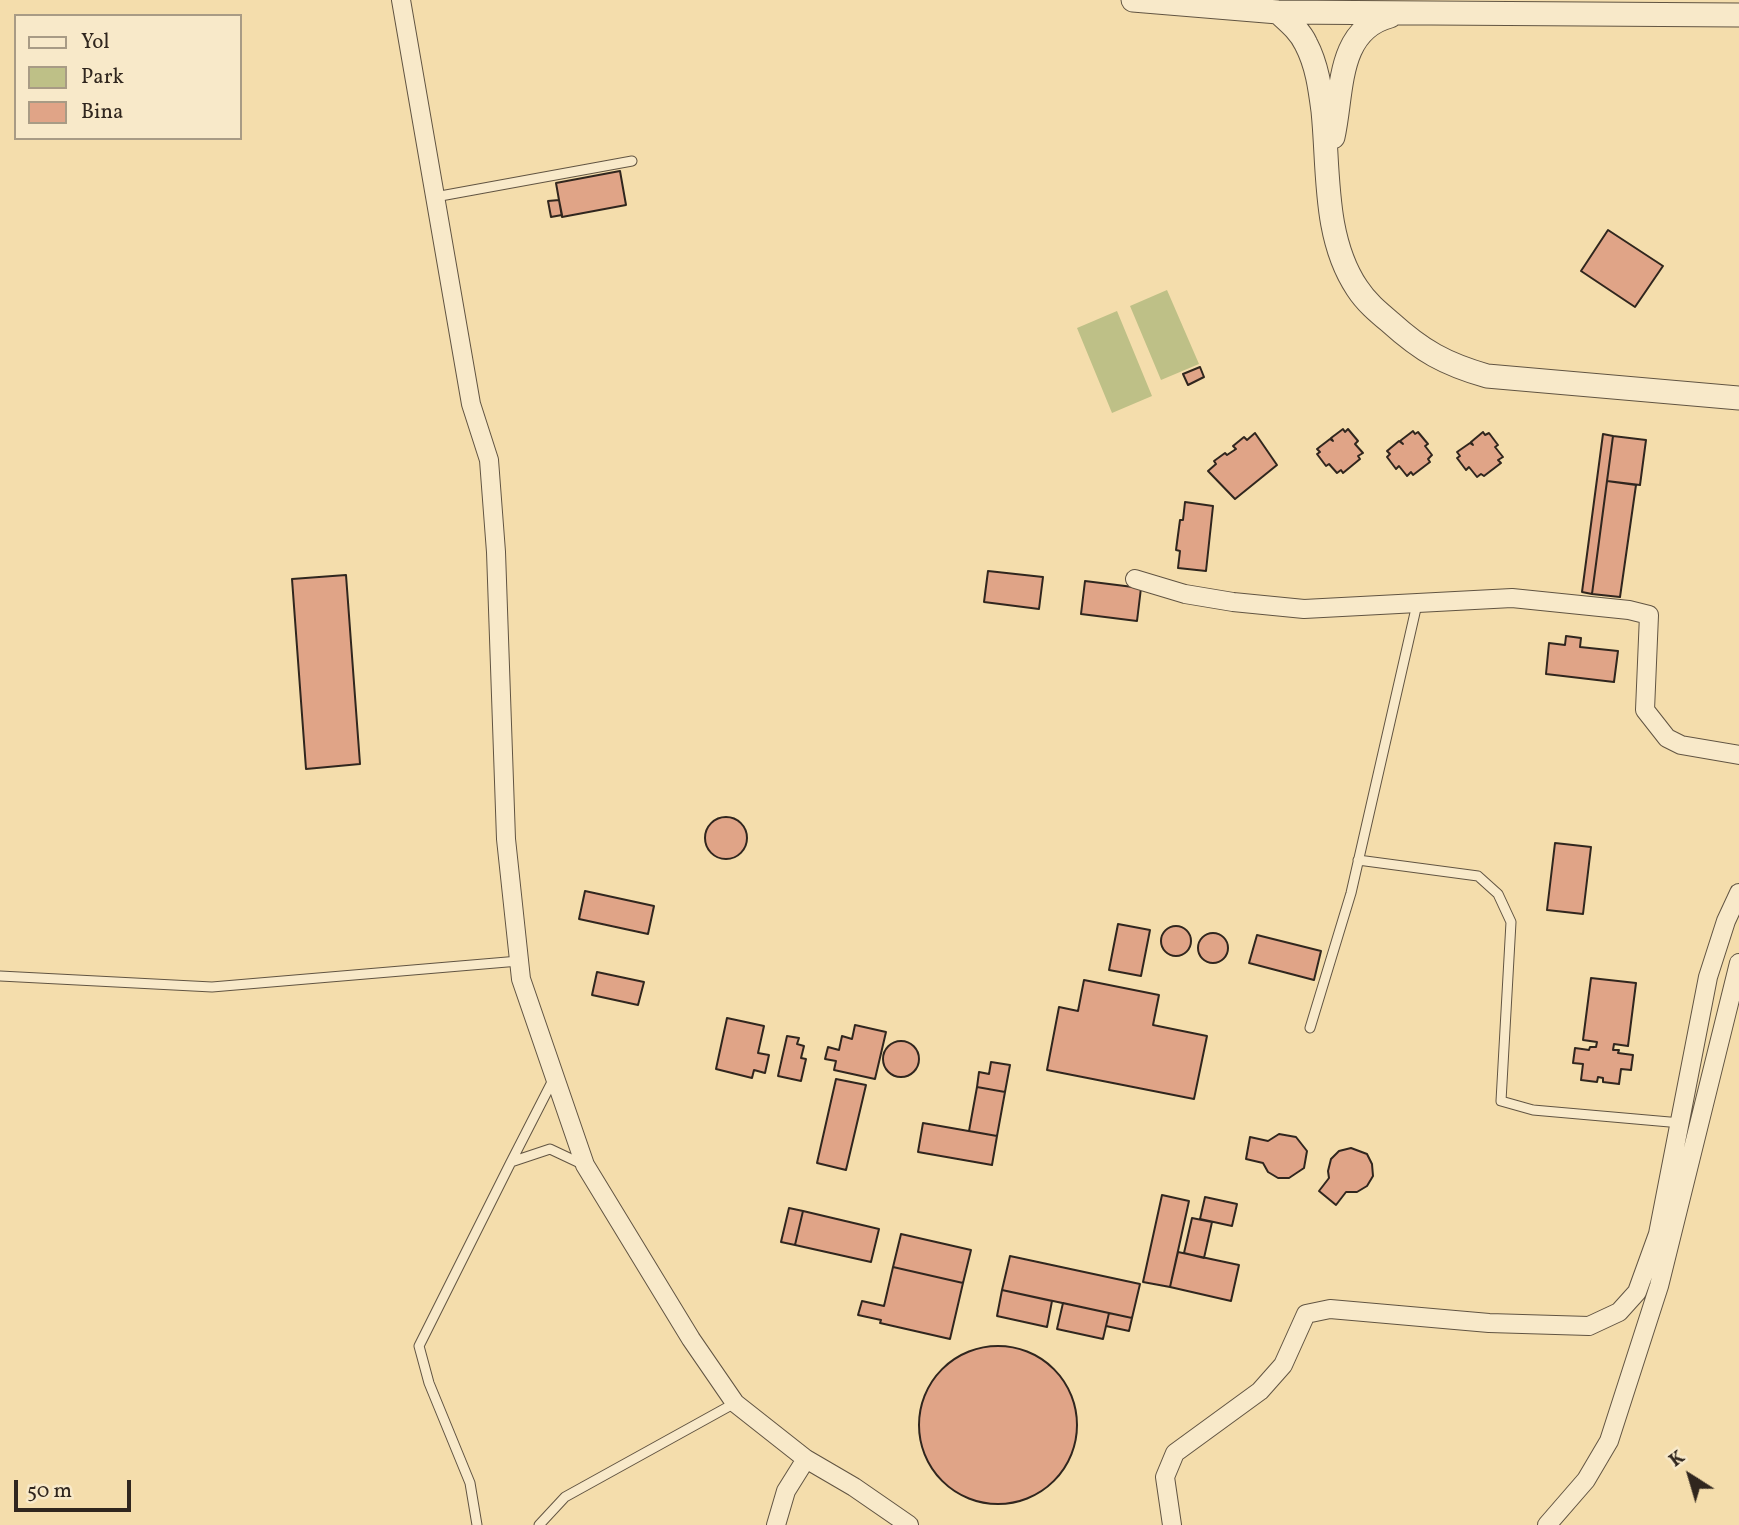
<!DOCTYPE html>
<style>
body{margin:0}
#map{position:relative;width:1739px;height:1525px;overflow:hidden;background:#f4ddac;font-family:Vollkorn,serif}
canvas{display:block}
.legend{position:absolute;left:14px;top:14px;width:228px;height:126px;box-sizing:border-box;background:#f8e9c9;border:2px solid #a89b85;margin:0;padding:9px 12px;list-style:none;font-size:21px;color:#30261e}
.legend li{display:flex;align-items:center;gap:14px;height:35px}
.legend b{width:35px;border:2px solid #a89b85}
.north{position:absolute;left:1655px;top:1441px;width:70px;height:70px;-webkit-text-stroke:5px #f8e9c9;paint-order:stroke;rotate:323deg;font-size:19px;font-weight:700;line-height:28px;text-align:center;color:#30261e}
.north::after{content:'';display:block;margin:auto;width:24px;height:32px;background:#30261e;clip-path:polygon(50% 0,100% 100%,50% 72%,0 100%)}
.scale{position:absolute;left:14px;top:1480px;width:117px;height:32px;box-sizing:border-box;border:4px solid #30261e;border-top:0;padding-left:9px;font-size:21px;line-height:24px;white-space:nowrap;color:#30261e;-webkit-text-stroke:5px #f8e9c9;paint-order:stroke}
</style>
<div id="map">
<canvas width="1739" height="1525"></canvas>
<ul class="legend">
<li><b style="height:9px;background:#f8e9c9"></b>Yol</li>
<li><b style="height:19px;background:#bec087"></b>Park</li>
<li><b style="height:19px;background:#e0a487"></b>Bina</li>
</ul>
<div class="north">K</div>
<div class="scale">50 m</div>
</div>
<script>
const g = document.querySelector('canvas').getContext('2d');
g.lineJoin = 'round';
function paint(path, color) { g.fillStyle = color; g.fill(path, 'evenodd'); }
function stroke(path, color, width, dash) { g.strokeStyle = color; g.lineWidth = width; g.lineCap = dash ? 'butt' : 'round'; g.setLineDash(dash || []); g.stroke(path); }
const green = new Path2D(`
 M 1167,290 L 1199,364 L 1161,380 L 1130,306 Z
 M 1117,311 L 1152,396 L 1112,413 L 1077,328 Z`);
const building = new Path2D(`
 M 620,171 L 626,205 L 562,217 L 556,183 Z
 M 559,200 L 562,215 L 551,217 L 548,201 Z
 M 1608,230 L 1663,266 L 1635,307 L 1581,271 Z
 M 1200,367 L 1204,377 L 1188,385 L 1183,374 Z
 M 1343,429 L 1345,432 L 1348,429 L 1358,441 L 1355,444 L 1363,453 L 1358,456 L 1360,459 L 1343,473 L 1341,470 L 1337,473 L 1329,464 L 1326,466 L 1317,454 L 1320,452 L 1317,449 L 1330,439 L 1333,441 L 1331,438 Z
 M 1413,431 L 1415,434 L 1418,432 L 1428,444 L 1425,446 L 1432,455 L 1428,459 L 1430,462 L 1413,475 L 1411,472 L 1407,476 L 1399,466 L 1396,469 L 1387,457 L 1390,454 L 1387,451 L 1399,441 L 1403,444 L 1400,441 Z
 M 1483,432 L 1485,435 L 1489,433 L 1498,445 L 1495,447 L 1503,457 L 1498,460 L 1501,463 L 1484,476 L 1481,474 L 1477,477 L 1469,467 L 1466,470 L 1457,458 L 1460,456 L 1457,452 L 1470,443 L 1473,445 L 1471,442 Z
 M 1255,433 L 1277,465 L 1235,499 L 1208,471 L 1216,464 L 1214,461 L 1225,453 L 1227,455 L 1236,449 L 1233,446 L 1244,437 L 1247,440 Z
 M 1603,434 L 1613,436 L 1592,594 L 1582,592 Z
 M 1613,436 L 1646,440 L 1640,485 L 1607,481 Z
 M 1607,481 L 1636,485 L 1620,597 L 1592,594 Z
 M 1185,502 L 1213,506 L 1206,571 L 1178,568 L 1180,551 L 1176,550 L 1180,520 L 1183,520 Z
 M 988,571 L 1043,577 L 1039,609 L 984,602 Z
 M 346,575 L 360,764 L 306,769 L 292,579 Z
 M 1085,581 L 1141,588 L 1137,621 L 1081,614 Z
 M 1566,636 L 1581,638 L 1580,647 L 1618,651 L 1614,682 L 1546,674 L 1549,643 L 1565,645 Z
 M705 838a21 21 0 1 1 42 0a21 21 0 1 1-42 0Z
 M 1555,843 L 1591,847 L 1583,914 L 1547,910 Z
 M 585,891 L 654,906 L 648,934 L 579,919 Z
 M 1118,924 L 1150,930 L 1141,976 L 1109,970 Z
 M1161 941a15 15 0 1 1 30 0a15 15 0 1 1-30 0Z
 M1198 948a15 15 0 1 1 30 0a15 15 0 1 1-30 0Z
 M 1257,935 L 1321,951 L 1314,980 L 1249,963 Z
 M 597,972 L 644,982 L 638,1005 L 592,995 Z
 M 1591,978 L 1636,983 L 1628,1046 L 1614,1044 L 1613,1050 L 1619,1050 L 1618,1053 L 1633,1055 L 1631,1070 L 1621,1069 L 1619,1084 L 1603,1082 L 1603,1078 L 1598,1077 L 1597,1082 L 1581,1080 L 1583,1064 L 1573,1063 L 1575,1048 L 1589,1050 L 1590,1047 L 1596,1047 L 1597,1042 L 1583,1040 Z
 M 1084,980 L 1159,995 L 1153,1025 L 1207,1036 L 1194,1099 L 1047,1070 L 1059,1007 L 1078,1011 Z
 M 727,1018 L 764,1026 L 758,1053 L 769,1055 L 765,1073 L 754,1070 L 752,1078 L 716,1069 Z
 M 855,1025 L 886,1032 L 875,1079 L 834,1070 L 836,1061 L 825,1059 L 828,1047 L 839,1050 L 842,1036 L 852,1039 Z
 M 787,1036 L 799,1038 L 797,1044 L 804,1046 L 801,1058 L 806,1059 L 801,1081 L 778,1076 Z
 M883 1059a18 18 0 1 1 36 0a18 18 0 1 1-36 0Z
 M 991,1062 L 1010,1065 L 1005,1092 L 977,1087 L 979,1072 L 989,1074 Z
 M 836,1079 L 866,1085 L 846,1170 L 817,1163 Z
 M 977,1087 L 1005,1092 L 997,1136 L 969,1131 Z
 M 923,1123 L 997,1136 L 992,1165 L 918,1152 Z
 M 1279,1134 L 1296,1137 L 1307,1151 L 1304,1168 L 1289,1178 L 1278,1178 L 1268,1172 L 1263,1163 L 1246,1159 L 1250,1137 L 1268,1141 Z
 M 1351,1148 L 1367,1154 L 1372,1164 L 1373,1176 L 1367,1186 L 1357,1192 L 1346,1192 L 1336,1205 L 1319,1191 L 1329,1178 L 1328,1171 L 1331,1159 L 1339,1151 Z
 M 1162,1195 L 1189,1201 L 1170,1287 L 1143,1282 Z
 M 1205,1197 L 1237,1204 L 1232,1226 L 1200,1219 Z
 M 789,1208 L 803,1211 L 795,1245 L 781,1242 Z
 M 803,1211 L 879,1229 L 871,1262 L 795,1245 Z
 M 1192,1218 L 1212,1222 L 1204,1258 L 1184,1253 Z
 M 901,1234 L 971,1250 L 963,1283 L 893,1267 Z
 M 1178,1252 L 1239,1265 L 1231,1301 L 1170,1287 Z
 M 1010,1256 L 1140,1284 L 1132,1318 L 1002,1290 Z
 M 893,1267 L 963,1283 L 950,1339 L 880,1323 L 881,1320 L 858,1315 L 862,1301 L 884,1306 Z
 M 1002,1290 L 1052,1301 L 1047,1327 L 997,1316 Z
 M 1063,1303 L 1109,1313 L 1103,1339 L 1057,1329 Z
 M 1109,1313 L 1132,1318 L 1129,1331 L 1106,1326 Z
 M919 1425a79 79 0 1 1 158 0a79 79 0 1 1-158 0Z`);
const service = new Path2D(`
 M 435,197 L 632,161
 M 1358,860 L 1478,876 L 1498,894 L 1511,922 L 1501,1101 L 1533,1110 L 1681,1123
 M 0,976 L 212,987 L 519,961
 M 1310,1028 L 1351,893 L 1417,604
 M 554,1078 L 511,1162 L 550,1149 L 584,1165
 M 477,1525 L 470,1483 L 429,1383 L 419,1346 L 511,1162
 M 539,1525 L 565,1497 L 735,1403`);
const minor = new Path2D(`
 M 401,0 L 471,404 L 489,460 L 496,552 L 506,839 L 521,979 L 585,1165 L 691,1339 L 735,1403 L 806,1459 L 854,1487 L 909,1525
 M 1135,579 L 1185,594 L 1233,602 L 1304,609 L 1512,598 L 1629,610 L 1649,615 L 1645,710 L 1667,738 L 1681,745 L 1739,755
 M 776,1525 L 786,1491 L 806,1459
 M 1172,1525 L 1165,1477 L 1175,1453 L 1260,1391 L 1283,1365 L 1306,1314 L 1330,1309 L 1489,1323 L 1589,1326 L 1619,1312 L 1637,1292 L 1658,1234 L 1708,977 L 1726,921 L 1739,893
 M 1547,1525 L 1586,1480 L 1609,1441 L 1659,1286 L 1739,963`);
const tertiary = new Path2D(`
 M 1133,0 L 1278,12 L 1739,15
 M 1278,12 C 1289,22 1300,31 1306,44 C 1317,65 1320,88 1323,111 C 1329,169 1323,237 1357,288 C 1366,302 1378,312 1390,322 C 1422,351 1445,364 1487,376 L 1739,398
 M 1333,137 C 1343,93 1336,30 1390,16`);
paint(green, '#bec087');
paint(building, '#e0a487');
stroke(building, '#30261e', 2);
stroke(service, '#615442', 11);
stroke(minor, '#615442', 20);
stroke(tertiary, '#615442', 25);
stroke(service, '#f8e9c9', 9);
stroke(minor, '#f8e9c9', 18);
stroke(tertiary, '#f8e9c9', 23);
</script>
